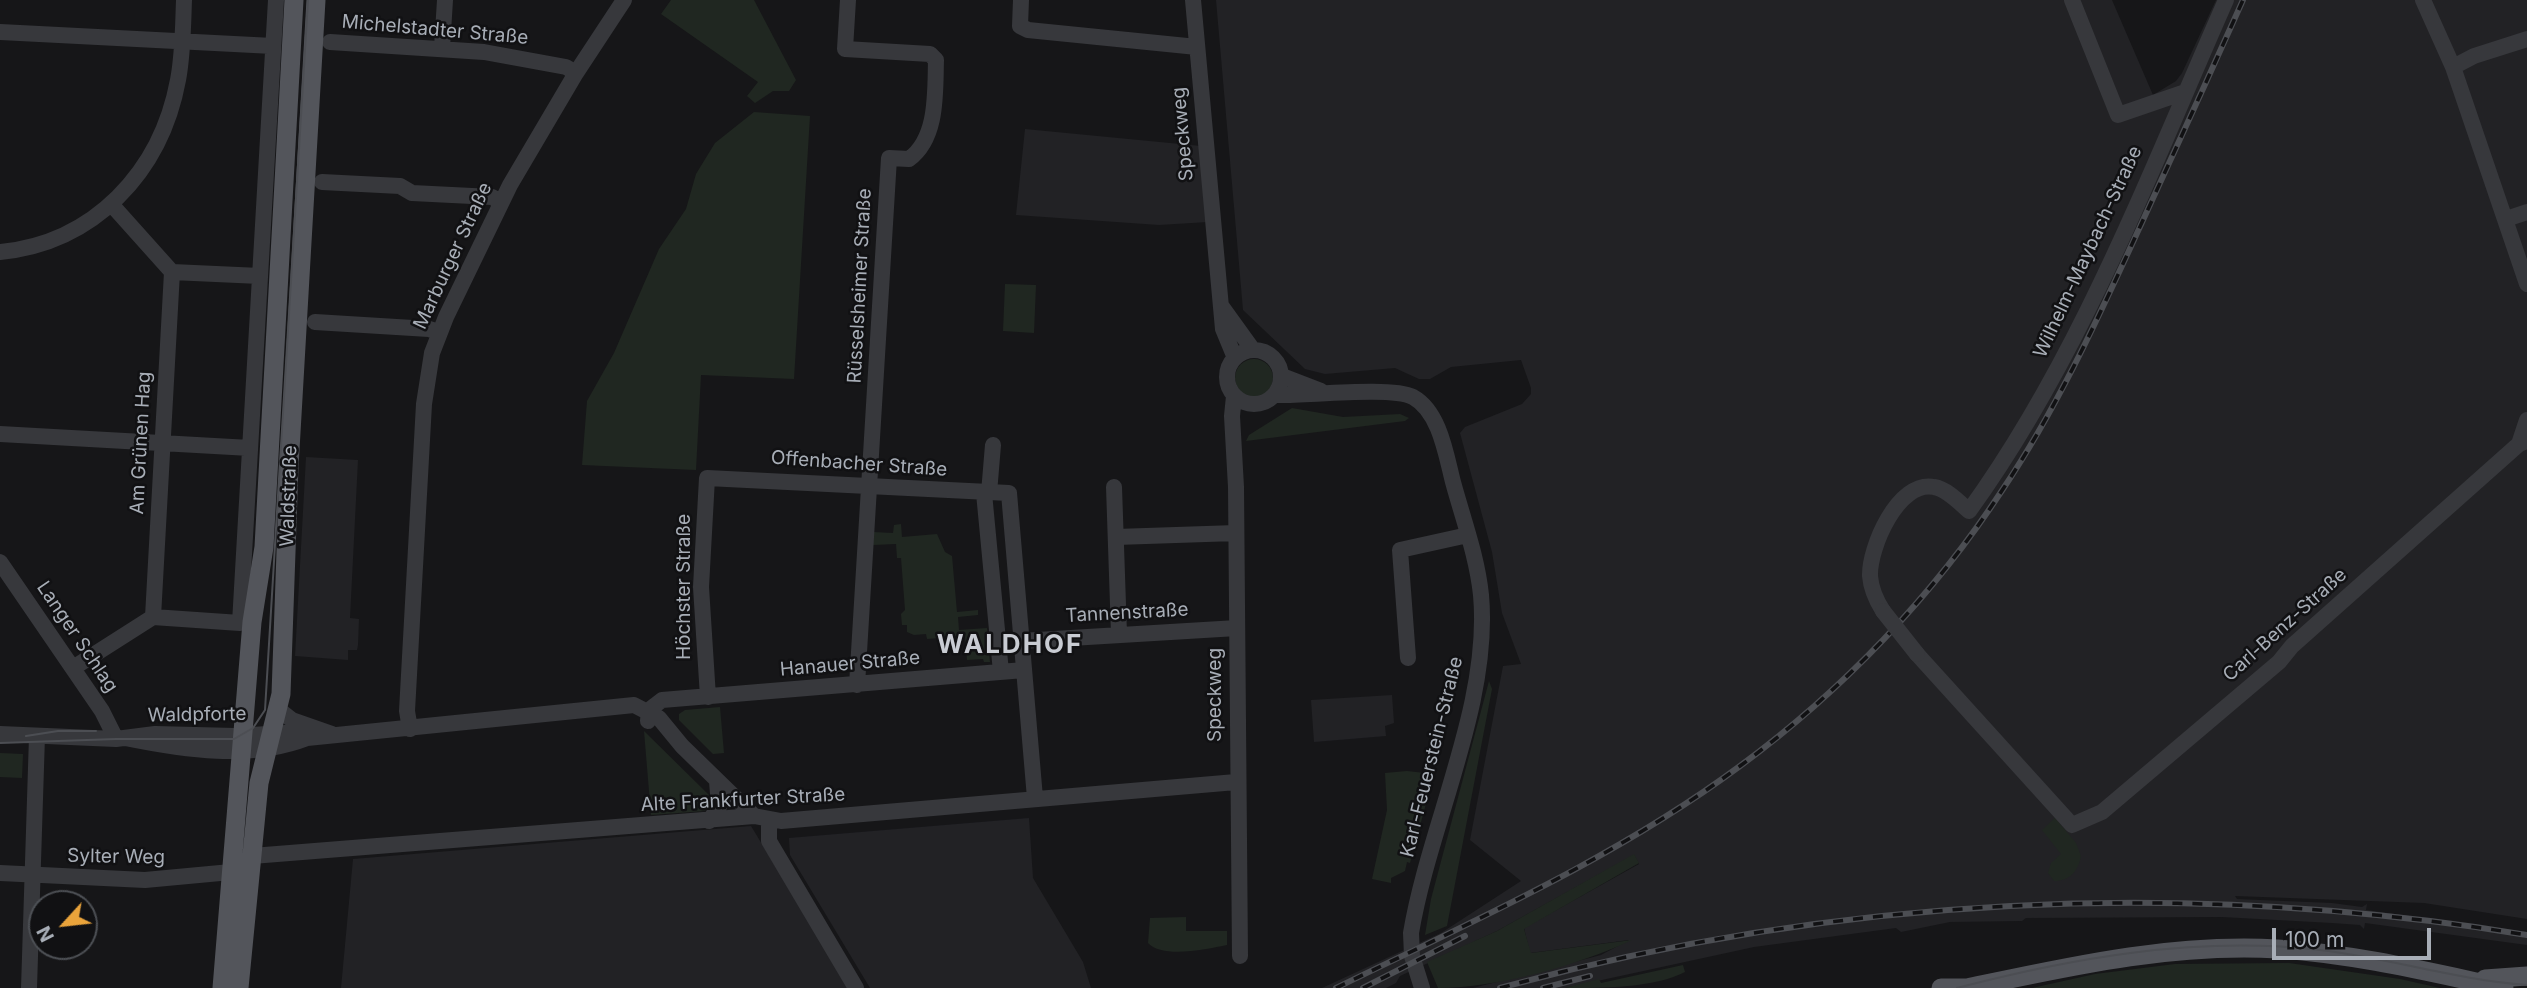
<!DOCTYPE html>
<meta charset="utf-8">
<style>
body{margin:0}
#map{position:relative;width:2527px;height:988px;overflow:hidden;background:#161618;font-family:Inter,sans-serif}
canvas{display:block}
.north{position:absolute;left:28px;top:890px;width:70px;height:70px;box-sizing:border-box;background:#111113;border:2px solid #4d5055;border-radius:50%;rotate:243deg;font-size:19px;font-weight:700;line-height:28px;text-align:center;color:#a8aeb7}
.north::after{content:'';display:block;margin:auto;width:24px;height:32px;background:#eaa43b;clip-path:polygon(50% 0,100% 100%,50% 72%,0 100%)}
.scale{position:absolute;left:2272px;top:928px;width:159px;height:32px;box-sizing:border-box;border:4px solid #a8aeb7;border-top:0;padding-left:9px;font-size:21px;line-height:24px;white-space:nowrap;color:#a8aeb7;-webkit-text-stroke:5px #111113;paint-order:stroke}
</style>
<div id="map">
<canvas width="2527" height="988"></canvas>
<div class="north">N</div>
<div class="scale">100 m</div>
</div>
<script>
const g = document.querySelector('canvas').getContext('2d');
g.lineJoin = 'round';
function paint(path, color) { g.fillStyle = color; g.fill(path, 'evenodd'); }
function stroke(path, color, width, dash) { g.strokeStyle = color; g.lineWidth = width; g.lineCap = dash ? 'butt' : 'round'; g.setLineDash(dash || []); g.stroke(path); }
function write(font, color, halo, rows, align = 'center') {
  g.font = font + ' Inter,sans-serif'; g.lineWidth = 5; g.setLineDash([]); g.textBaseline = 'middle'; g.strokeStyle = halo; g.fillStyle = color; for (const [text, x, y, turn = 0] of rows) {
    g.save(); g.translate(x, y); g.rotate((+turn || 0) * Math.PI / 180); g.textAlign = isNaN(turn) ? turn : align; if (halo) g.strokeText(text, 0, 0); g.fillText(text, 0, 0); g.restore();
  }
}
const built = new Path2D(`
 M 1216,0 L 2112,0 L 2153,95 L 2176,81 L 2182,73 L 2216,0 L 2527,0 L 2527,919 L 2424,903 L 2235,896 L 2237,899 L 2332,903 L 2362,907 L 2367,904 L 2366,910 L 2527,932 L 2527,945 L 2365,923 L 2364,929 L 2360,925 L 2332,923 L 2222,917 L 2026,918 L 2022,921 L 1950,922 L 1901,932 L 1896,928 L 1754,947 L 1565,988 L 1473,988 L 1601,955 L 1629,940 L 1530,953 L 1524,928 L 1639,864 L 1634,855 L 1497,931 L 1400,976 L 1396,983 L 1386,988 L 1322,988 L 1441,933 L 1521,881 L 1470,840 L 1503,666 L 1521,664 L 1502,613 L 1492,552 L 1460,433 L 1465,427 L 1522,404 L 1531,394 L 1531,388 L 1521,360 L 1451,367 L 1430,379 L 1419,379 L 1395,368 L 1325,374 L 1305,369 L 1243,310 Z
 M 1025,129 L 1201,146 L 1208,222 L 1159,225 L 1016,215 Z
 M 306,457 L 358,460 L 350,618 L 359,619 L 358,645 L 357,650 L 348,650 L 348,660 L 295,656 Z
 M 1392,695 L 1394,723 L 1385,726 L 1386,736 L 1314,742 L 1311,700 Z
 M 1029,818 L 1033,878 L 1083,962 L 1091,988 L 870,988 L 790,855 L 789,838 Z
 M 751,826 L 849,988 L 341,988 L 353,859 Z`);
const green = new Path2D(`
 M 671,0 L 754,0 L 796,80 L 789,91 L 773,91 L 755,103 L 747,96 L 758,82 L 661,14 Z
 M 754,112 L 810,116 L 794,379 L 701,375 L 696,470 L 582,465 L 587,401 L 614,353 L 659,249 L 686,209 L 696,174 L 715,143 Z
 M 1005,284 L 1036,285 L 1034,333 L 1003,331 Z
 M1235 378a19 19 0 1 1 38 0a19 19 0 1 1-38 0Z
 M 1292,408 L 1343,417 L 1400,414 L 1409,418 L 1405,421 L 1246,441 L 1249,435 Z
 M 901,524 L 902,537 L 937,534 L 945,552 L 952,556 L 957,612 L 978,610 L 978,615 L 958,617 L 959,630 L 987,628 L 990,662 L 984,662 L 983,659 L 967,660 L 965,636 L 927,639 L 926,634 L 914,635 L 907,632 L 907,625 L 902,625 L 901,614 L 905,610 L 901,558 L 897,558 L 896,544 L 873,545 L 873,532 L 893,533 L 894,525 Z
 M 1489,681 L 1492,689 L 1447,926 L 1425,935 L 1431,899 Z
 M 720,707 L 724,753 L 713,754 L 679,720 L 679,714 L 685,710 Z
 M 644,731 L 709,795 L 711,804 L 705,811 L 651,815 Z
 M 0,753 L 23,754 L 22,778 L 0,777 Z
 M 1407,771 L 1434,774 L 1410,863 L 1407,862 L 1405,871 L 1391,878 L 1391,883 L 1372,879 L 1387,810 L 1385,773 Z
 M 2055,818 L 2076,843 L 2081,856 C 2078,871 2070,881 2054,881 L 2048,873 L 2051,863 L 2061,854 L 2042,830 Z
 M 1634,854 L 1639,863 L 1524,929 L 1531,953 L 1632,940 C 1579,965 1497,988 1438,988 L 1427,962 L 1497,931 Z
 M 1186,917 L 1186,931 L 1227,931 L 1227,945 C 1207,949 1163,959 1148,943 L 1150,918 Z
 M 2289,963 L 2400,979 L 2440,988 L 2032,988 L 2095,974 L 2175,964 Z
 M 1683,965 L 1685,972 C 1654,988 1604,988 1565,988 L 1599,979 L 1601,983 Z`);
const minor = new Path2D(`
 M 848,0 L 845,49 L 930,54 L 936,60 C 935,92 938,138 909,159 L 889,158 L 857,685
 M 1021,0 L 1020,26 L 1028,30 L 1197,47
 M 1193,0 L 1223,329 L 1235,358
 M 2072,0 L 2118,115 L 2185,92
 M 2423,0 L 2453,67 L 2527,284
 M 0,32 L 273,46
 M 330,42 L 484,52 L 566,67 L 576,73
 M 442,48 L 445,0
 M 2453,67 L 2474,56 L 2527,39
 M 322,182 L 400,186 L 412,193 L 492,197 L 501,202
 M 112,205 L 172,272 L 260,276
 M 2506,219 L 2527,212
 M 0,252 C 94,243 161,172 178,80 C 183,54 183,26 184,0
 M 1222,307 L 1253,350
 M 315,322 L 429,329 L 439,332
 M1227 377a27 27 0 1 1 54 0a27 27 0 1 1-54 0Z
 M 1282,376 L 1321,391
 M 1276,395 C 1306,396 1391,386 1413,397 C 1440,412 1446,455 1453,482 C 1463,519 1477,556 1481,595 C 1491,704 1429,825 1411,933 L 1412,956 L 1422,988
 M 1234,396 L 1232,416 L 1236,487 L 1240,956
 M 0,434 L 250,448
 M 2519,444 L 2527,420
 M 1114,487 L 1119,634
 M 984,493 L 1001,672
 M 989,493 L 993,445
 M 1116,537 L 1236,533
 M 0,562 L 102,711 L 116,739
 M 1883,611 C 1876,600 1871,589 1870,576 C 1869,548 1898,480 1934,487 C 1947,489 1960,503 1969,511 C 2081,356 2149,174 2226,0
 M 153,617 L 172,272
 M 1021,641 L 1237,628
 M 1917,654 L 2072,825 L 2102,812 L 2279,662 L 2292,646 L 2519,444 L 2527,441
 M 1408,658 L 1400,550 L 1468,535
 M 73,668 L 153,617 L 240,623 L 276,0
 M 708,697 L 701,587 L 707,478 L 1009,493 L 1035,798
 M 278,709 L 292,720 L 332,734
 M 648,721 L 649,710 L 662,700 L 1024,670
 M 410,729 L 407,711 L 424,404 L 432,353 L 446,317 L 510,185 L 576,73 L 624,0
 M 0,734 L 116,739 L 155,734 L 235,736 L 285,733 L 307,738
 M 125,738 C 184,750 250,760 307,738 L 634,705 L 659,718 L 682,746 L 754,816
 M 709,821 L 719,807 L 717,781
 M 769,821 L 769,841 L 856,988
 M 252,856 L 754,816 L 781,821 L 1236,782
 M 0,873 L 145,880 L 231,872
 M 29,988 L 37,736`);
const major = new Path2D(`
 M 2485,979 L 2527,976
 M 222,988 L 252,622 L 264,547 L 294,0
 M 239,988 L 259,783 L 281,694 L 289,467 L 316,0
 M 1941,988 L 1967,988 C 2071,966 2172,943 2278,949 C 2355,954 2429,972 2504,988`);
const tram = new Path2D(`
 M 26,736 L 58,731 L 96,731
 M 0,743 L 116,739 L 234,739 L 253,728 L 265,710 L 308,0
 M 1957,988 C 2072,958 2192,937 2311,949 C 2384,956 2454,980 2527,985`);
const rail = new Path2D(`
 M 1336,988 C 1473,921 1616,858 1740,766 C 1842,691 1934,595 2003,489 C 2055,411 2094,327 2133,242 C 2170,161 2207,81 2243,0
 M 1363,988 L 1465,936
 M 1500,988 C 1834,896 2185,879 2527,935
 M 1543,988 L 1590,976`);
const minorBridge = new Path2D(`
 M 1883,611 L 1917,654`);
const streetNames = [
 ["Michelstadter Straße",435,30,5],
 ["Speckweg",1183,134,-95],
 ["Wilhelm-Maybach-Straße",2088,252,-65],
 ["Marburger Straße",453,256,-65],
 ["Rüsselsheimer Straße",860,286,-87],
 ["Am Grünen Hag",141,443,-87],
 ["Offenbacher Straße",859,464,4],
 ["Waldstraße",289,496,-88],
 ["Höchster Straße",684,587,-90],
 ["Tannenstraße",1127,613,-3],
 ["Carl-Benz-Straße",2285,625,-42],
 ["Langer Schlag",77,637,56],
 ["Hanauer Straße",850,664,-5],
 ["Speckweg",1215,695,-90],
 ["Waldpforte",197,715,-1],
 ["Karl-Feuerstein-Straße",1432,757,-76],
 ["Alte Frankfurter Straße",743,800,-3],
 ["Sylter Weg",116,857,1]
];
const districtNames = [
 ["WALDHOF",1010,645]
];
paint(built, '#222225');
paint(green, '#202721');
stroke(minor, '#37383c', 16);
stroke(major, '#53555b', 19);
stroke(tram, '#4c4e53', 2);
stroke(rail, '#4c4e53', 6);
stroke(rail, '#111113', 3.5, [10]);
stroke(minorBridge, '#37383c', 16);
write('19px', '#a8aeb7', '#111113', streetNames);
g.letterSpacing = '2px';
write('bold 26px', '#c9ccd3', '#111113', districtNames);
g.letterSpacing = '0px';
</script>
